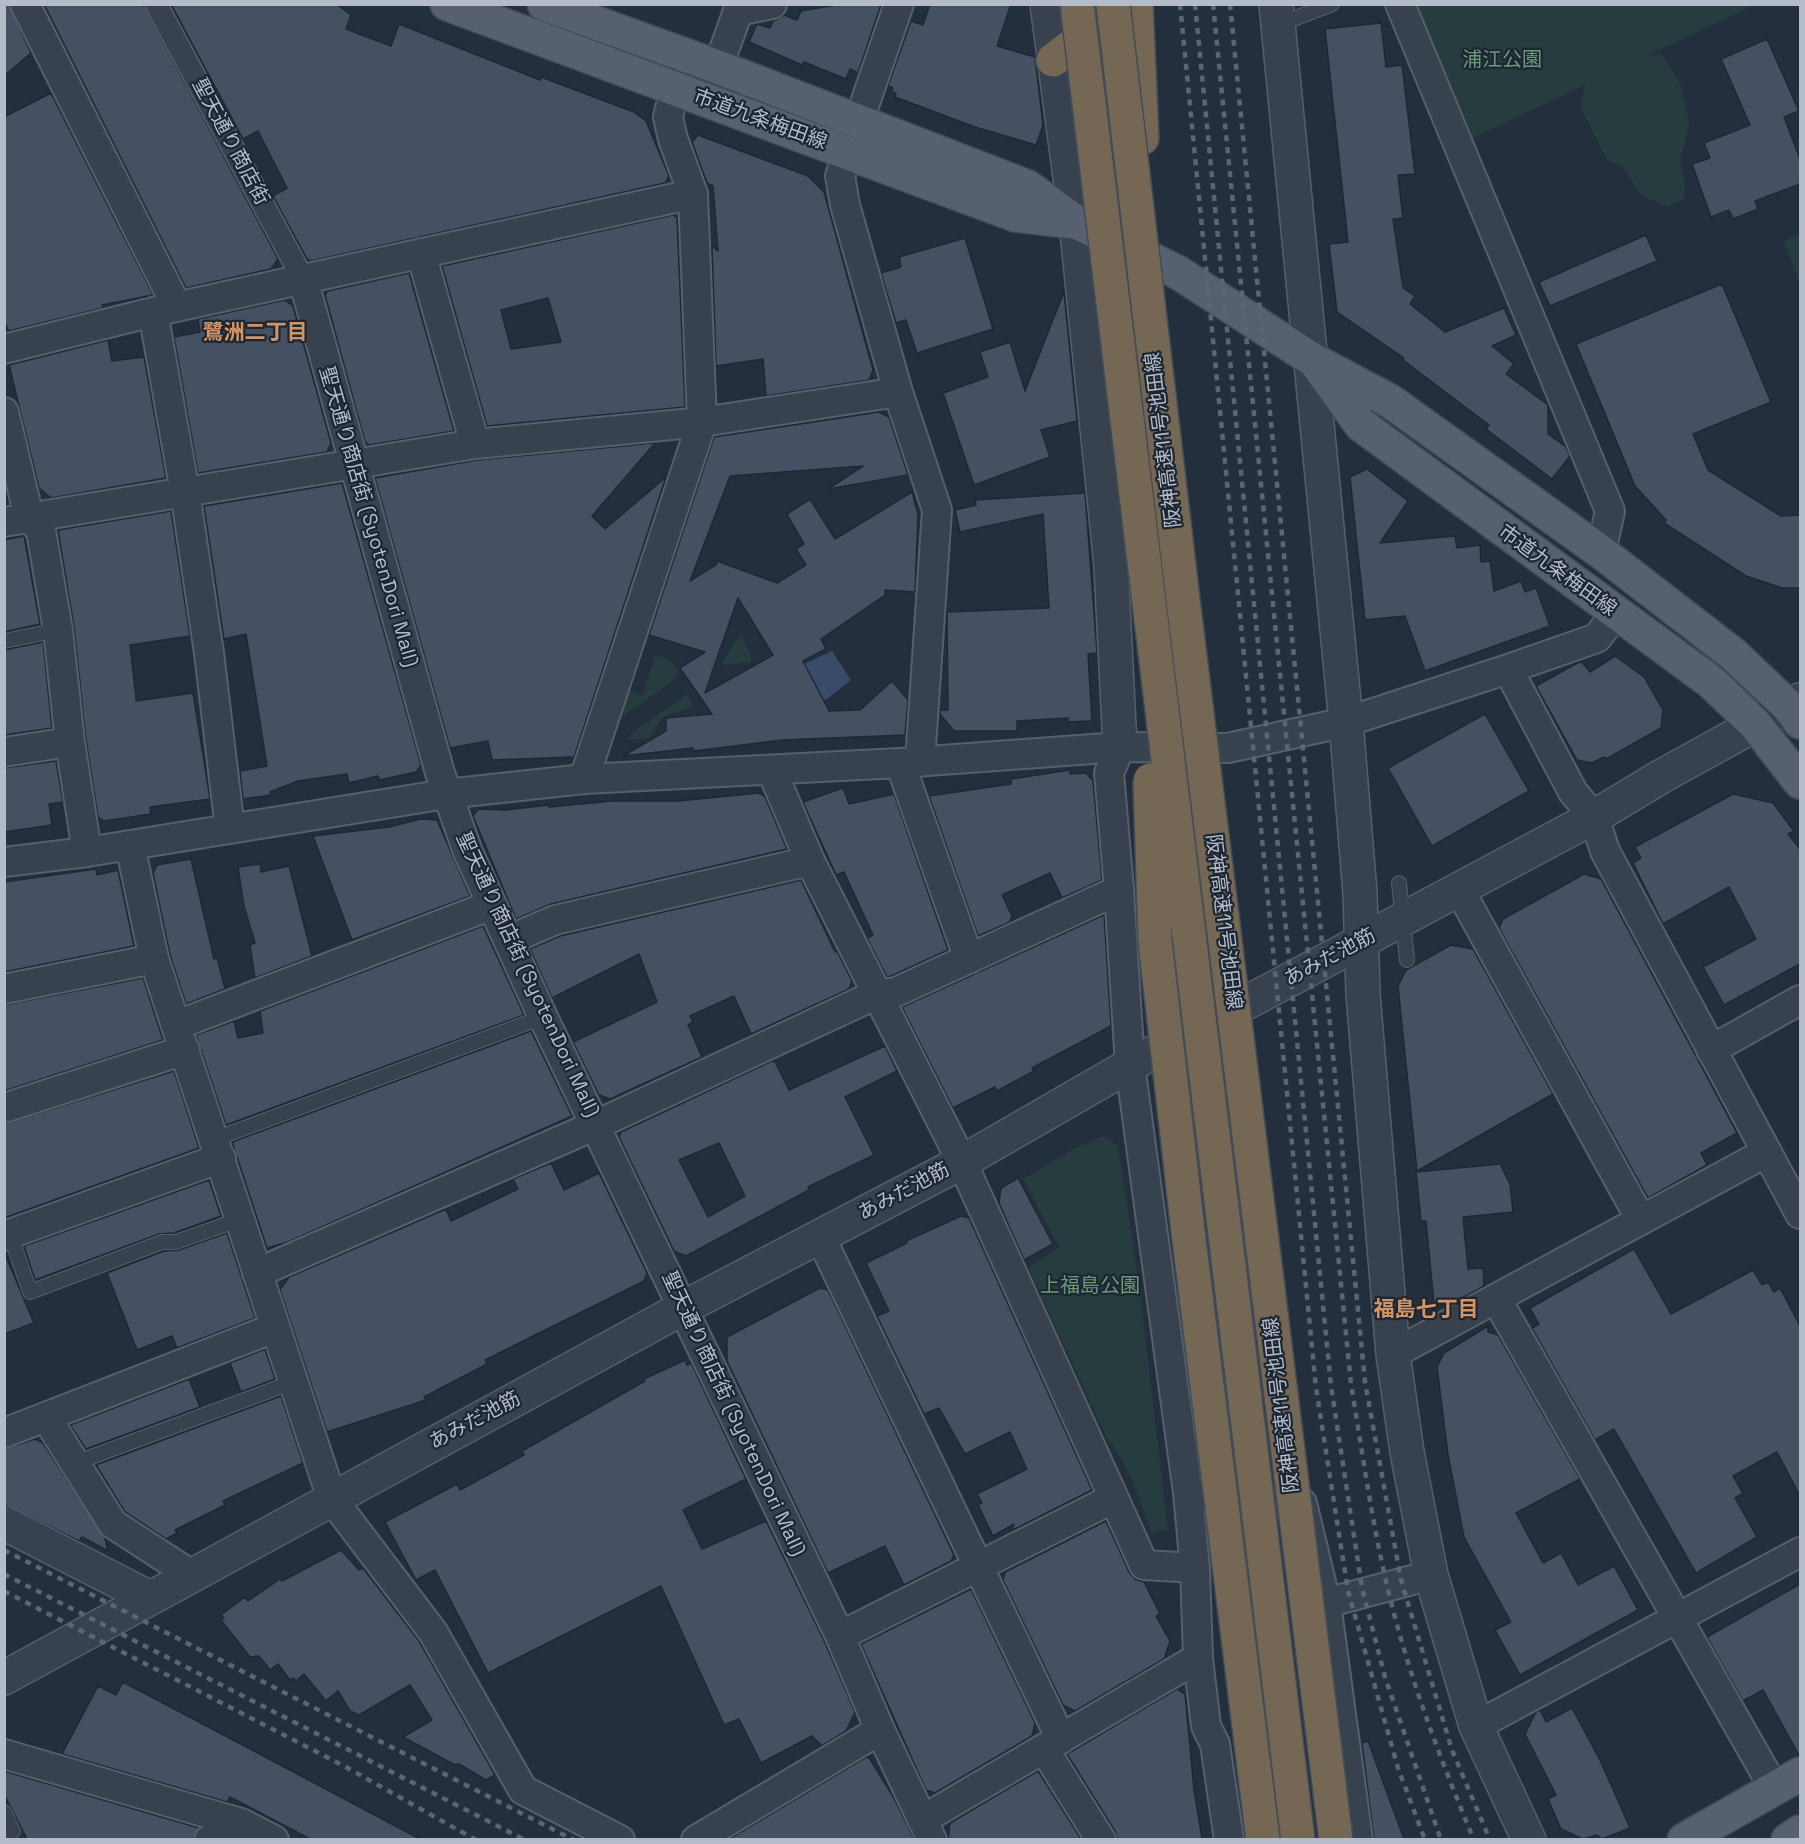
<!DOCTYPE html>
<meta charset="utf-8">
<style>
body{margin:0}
#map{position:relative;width:1805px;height:1844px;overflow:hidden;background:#242f3e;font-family:"Space Grotesk",sans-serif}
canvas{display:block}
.frame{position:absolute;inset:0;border:6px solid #b4bcc9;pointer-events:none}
</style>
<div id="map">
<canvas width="1805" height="1844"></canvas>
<div class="frame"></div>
</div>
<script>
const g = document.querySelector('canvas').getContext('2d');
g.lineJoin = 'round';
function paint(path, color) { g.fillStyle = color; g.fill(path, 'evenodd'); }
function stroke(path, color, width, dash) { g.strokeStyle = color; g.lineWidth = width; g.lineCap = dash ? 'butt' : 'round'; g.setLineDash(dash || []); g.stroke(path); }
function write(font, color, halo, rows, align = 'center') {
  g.font = font + ' "Space Grotesk","Noto Sans JP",sans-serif'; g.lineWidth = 4.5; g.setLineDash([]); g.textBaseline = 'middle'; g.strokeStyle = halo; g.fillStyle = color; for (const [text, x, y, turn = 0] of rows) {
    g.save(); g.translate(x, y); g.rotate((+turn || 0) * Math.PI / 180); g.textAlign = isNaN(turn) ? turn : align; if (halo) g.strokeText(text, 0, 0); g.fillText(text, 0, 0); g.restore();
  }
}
const green = new Path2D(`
 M 1415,5 L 1754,5 L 1649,55 L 1662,54 L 1681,85 L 1689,123 L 1680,162 L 1685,187 L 1683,199 L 1666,207 L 1640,194 L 1623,167 L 1607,160 L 1581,108 L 1585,85 L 1473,138 Z
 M 1800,234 L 1800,282 L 1783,241 Z
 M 741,633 L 752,659 L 749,662 L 725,665 L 722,663 Z
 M 655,655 L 670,660 L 678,669 L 675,680 L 616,721 L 626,690 L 643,695 Z
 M 687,694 L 694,706 L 664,716 L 649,738 L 628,740 L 632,733 Z
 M 1103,1136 L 1118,1145 L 1138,1277 L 1168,1530 L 1152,1533 C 1141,1507 1129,1462 1109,1443 L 1028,1267 L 1060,1248 L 1023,1179 L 1074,1149 Z`);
const water = new Path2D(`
 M 832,651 L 851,680 L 827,699 L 816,701 L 804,664 Z`);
const building = new Path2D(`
 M 4,4 L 9,4 L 31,53 L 4,76 Z
 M 44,4 L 143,4 L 278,259 L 271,269 L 186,288 Z
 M 171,4 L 336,4 L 351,15 L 346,29 L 391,46 L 399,24 L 540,80 L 541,77 L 634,112 L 646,121 L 669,176 L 665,183 L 311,261 L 307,259 L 273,196 L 287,188 L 258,131 L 243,139 Z
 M 842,4 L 881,4 L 858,73 L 850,69 L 846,79 L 804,62 L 802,65 L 749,42 L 757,24 L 770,28 L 773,21 L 784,15 L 797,20 L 801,11 Z
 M 930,4 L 1011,4 L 997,46 L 1035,57 L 1043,125 L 1036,145 L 975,127 L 895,97 L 896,93 L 891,92 L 893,88 L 888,86 L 911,21 L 923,25 Z
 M 1381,23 L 1386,67 L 1402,65 L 1415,174 L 1398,175 L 1403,218 L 1393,219 L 1403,288 L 1415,296 L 1410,304 L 1445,332 L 1504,308 L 1516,335 L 1492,346 L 1514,364 L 1506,374 L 1548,405 L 1548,434 L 1566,447 L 1570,456 L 1552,479 L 1486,429 L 1489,425 L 1403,360 L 1404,358 L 1337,312 L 1329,244 L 1348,242 L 1325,29 Z
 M 1767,39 L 1799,111 L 1784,117 L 1800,159 L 1800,184 L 1755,201 L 1758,209 L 1733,219 L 1729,210 L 1711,217 L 1692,164 L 1710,158 L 1704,143 L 1750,125 L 1721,59 Z
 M 51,93 L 153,295 L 102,305 L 103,308 L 9,331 L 4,321 L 4,117 Z
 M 698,135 L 808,176 L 824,192 L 873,370 L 869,380 L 766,396 L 763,359 L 716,366 L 712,246 L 718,251 L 713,186 L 707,183 L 692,142 Z
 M 673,215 L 677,218 L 685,407 L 487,426 L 442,266 ZM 548,298 L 561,342 L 511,349 L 501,310 Z
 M 1646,235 L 1657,261 L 1550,306 L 1539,282 Z
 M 965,238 L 993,329 L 917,353 L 906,320 L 896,323 L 881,273 L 901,267 L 899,257 Z
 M 409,273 L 454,431 L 369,445 L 365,442 L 325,295 L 328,291 Z
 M 1722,284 L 1771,402 L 1693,434 L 1708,470 L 1781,516 L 1800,515 L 1800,588 L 1782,588 L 1746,576 L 1664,523 L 1666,520 L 1635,486 L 1576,344 Z
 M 1064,292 L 1077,421 L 1041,430 L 1050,457 L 974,485 L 943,393 L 988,377 L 980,352 L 1010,342 L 1025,391 Z
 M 285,300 L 293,306 L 331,443 L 327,452 L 198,473 L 174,337 L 200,332 L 198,319 Z
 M 108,340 L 112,361 L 144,357 L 166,478 L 51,498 L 39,488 L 9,365 Z
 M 879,412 L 889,417 L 908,475 L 828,489 L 863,466 L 730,476 L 690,581 L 717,564 L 714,560 L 777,583 L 806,565 L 796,549 L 804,544 L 787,514 L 810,499 L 835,539 L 912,492 L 918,514 L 915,592 L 885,590 L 885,595 L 821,639 L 826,649 L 803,661 L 829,711 L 860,710 L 892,681 L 908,700 L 905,735 L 782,740 L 694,751 L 693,748 L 623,756 L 666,731 L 666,718 L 712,714 L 680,668 L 705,652 L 649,635 L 714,437 ZM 738,598 L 773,655 L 705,693 L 724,638 Z
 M 655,443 L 592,516 L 605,529 L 666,477 L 574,757 L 492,760 L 488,741 L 450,748 L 375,478 L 477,460 Z
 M 1367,469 L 1408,501 L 1380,543 L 1455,536 L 1457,548 L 1480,545 L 1481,562 L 1490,561 L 1494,591 L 1521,581 L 1525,592 L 1536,588 L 1550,626 L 1425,671 L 1405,616 L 1365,620 L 1350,477 Z
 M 342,483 L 421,765 L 416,772 L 379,780 L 378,776 L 349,783 L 347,774 L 298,781 L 270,792 L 271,795 L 243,799 L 240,771 L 267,766 L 246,634 L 224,639 L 204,506 Z
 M 1085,493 L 1097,653 L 1088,654 L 1092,721 L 1068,722 L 1068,718 L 1017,721 L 1017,731 L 954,731 L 940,714 L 940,710 L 948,710 L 947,612 L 1049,608 L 1043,514 L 960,532 L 955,510 L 976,505 L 975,500 Z
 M 171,511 L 190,636 L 130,645 L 136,698 L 136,701 L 193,693 L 210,799 L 150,807 L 151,814 L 104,821 L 98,817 L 86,740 L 74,627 L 58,530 Z
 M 24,536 L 40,624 L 4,632 L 4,540 Z
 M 43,642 L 52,728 L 4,735 L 4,650 Z
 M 1615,656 L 1644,677 L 1663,710 L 1661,728 L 1606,759 L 1604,757 L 1592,763 L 1577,760 L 1536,686 L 1581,661 L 1590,672 Z
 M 1485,714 L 1529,791 L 1432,846 L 1388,768 Z
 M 56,761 L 63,802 L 49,804 L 52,825 L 4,832 L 4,768 Z
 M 1070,770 L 1070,774 L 1086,773 L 1093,781 L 1102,880 L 1062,898 L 1050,873 L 1002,895 L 1012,916 L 1010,922 L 978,936 L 929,796 L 1011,784 L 1011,779 Z
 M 843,788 L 849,804 L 894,794 L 948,950 L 891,976 L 887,977 L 867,938 L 873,935 L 844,872 L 836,875 L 803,802 Z
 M 759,793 L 765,797 L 787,849 L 551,904 L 516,919 L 473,816 L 478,809 L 506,810 L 549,805 L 549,807 L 613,801 L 678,801 Z
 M 1733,794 L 1773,803 L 1794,831 L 1788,834 L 1800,849 L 1800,964 L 1724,1005 L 1703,967 L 1756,939 L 1729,887 L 1663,924 L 1633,863 L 1641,858 L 1635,847 Z
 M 421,819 L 437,820 L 470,896 L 352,940 L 313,836 L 389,827 Z
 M 191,859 L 214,959 L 217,958 L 225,989 L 186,1004 L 170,955 L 153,873 L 157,865 Z
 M 260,864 L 261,872 L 289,866 L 312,956 L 255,978 L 250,945 L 255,943 L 244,906 L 238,867 Z
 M 96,869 L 97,875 L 118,870 L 134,946 L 4,972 L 4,882 Z
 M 1584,874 L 1601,879 L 1737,1133 L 1701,1153 L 1707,1165 L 1648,1198 L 1499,928 L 1503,919 Z
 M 801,880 L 835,952 L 837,951 L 852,981 L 849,989 L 751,1034 L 734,996 L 690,1016 L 693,1022 L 688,1025 L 702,1057 L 610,1099 L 599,1095 L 573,1042 L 657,1002 L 639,954 L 552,998 L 530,949 L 560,936 Z
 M 1104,915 L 1111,1026 L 1032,1068 L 1034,1071 L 997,1091 L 995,1087 L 953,1108 L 902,1007 Z
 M 483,926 L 524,1015 L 226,1125 L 196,1035 L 234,1021 L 238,1038 L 263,1033 L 260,1011 Z
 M 1451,945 L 1473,949 L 1553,1094 L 1417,1171 L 1398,986 L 1406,970 Z
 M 143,978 L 163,1040 L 4,1091 L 4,1005 Z
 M 531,1031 L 572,1116 L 288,1242 L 267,1248 L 232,1142 Z
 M 885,1046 L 897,1071 L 845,1097 L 874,1155 L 808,1187 L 809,1190 L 686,1256 L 674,1251 L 619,1137 L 621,1132 L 774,1060 L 789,1090 ZM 719,1143 L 745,1196 L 708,1217 L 679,1160 Z
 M 174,1071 L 199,1148 L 4,1218 L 4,1124 Z
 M 551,1163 L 564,1190 L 599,1173 L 647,1273 L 644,1281 L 485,1360 L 487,1364 L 424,1397 L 426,1400 L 327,1432 L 280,1290 L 289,1277 L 446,1209 L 451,1221 L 518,1189 L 513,1179 Z
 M 1500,1164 L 1510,1184 L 1513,1212 L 1463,1217 L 1468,1269 L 1483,1268 L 1484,1286 L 1455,1302 L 1434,1304 L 1426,1221 L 1421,1221 L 1416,1172 Z
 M 1018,1178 L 1053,1244 L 1024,1260 L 999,1203 L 1001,1188 Z
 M 209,1180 L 221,1216 L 174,1233 L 159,1234 L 35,1280 L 24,1246 Z
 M 961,1216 L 969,1218 L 1092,1490 L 1013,1530 L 1014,1524 L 993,1536 L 978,1505 L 982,1503 L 977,1494 L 1027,1469 L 1010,1432 L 965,1454 L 939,1408 L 924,1414 L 877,1316 L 889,1311 L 866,1263 L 907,1243 L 906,1241 Z
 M 227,1233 L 255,1318 L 177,1348 L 172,1336 L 137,1350 L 107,1273 L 164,1251 L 179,1250 Z
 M 1634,1249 L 1671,1314 L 1753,1270 L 1762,1285 L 1768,1282 L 1774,1292 L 1780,1288 L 1800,1326 L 1800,1496 L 1777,1452 L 1733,1476 L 1743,1493 L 1735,1498 L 1757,1537 L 1696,1573 L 1614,1429 L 1595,1440 L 1532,1328 L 1539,1324 L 1530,1308 Z
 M 4,1252 L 34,1323 L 4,1334 Z
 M 820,1288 L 828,1290 L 954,1555 L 951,1561 L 904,1585 L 885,1546 L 828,1573 L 727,1361 L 727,1337 Z
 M 1488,1326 L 1488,1332 L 1498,1335 L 1580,1479 L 1516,1513 L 1543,1563 L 1561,1553 L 1578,1585 L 1614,1566 L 1638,1610 L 1520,1675 L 1495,1630 L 1511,1622 L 1464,1537 L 1448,1455 L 1437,1367 L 1444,1353 Z
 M 265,1349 L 275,1379 L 241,1392 L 230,1363 Z
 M 685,1360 L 687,1365 L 691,1363 L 746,1479 L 683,1510 L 702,1549 L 766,1521 L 825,1643 L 855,1712 L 846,1731 L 822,1746 L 812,1736 L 761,1763 L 739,1719 L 724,1725 L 661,1586 L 488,1673 L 435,1570 L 416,1580 L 385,1522 L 457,1484 L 460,1490 L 524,1455 L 522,1451 L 645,1381 L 644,1379 Z
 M 189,1379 L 200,1407 L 86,1449 L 70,1425 Z
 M 281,1396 L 303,1463 L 223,1501 L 225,1505 L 175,1530 L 177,1533 L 166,1539 L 125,1512 L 96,1465 Z
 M 35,1439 L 43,1443 L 105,1538 L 108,1551 L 82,1537 L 79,1541 L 4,1504 L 4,1449 Z
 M 1106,1521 L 1129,1572 L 1135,1579 L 1144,1582 L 1160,1614 L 1156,1616 L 1170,1641 L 1164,1659 L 1075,1711 L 1063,1705 L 1003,1580 L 1005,1572 Z
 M 341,1550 L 359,1570 L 363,1568 L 419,1641 L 495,1775 L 486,1780 L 459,1764 L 455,1765 L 403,1737 L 432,1720 L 410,1685 L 359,1715 L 350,1711 L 338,1691 L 326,1701 L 304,1674 L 296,1681 L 293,1678 L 290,1680 L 278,1664 L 270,1670 L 259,1656 L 250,1657 L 221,1620 L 224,1618 L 221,1615 L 245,1597 L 248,1601 L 280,1579 L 282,1581 Z
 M 1800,1584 L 1800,1755 L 1799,1755 L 1763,1690 L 1743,1701 L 1707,1637 Z
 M 971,1589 L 1035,1723 L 1032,1736 L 935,1793 L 926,1790 L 861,1644 Z
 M 123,1682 L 254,1751 L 420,1839 L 310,1839 L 230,1797 L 227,1802 L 62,1754 L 98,1686 L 116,1695 Z
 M 1177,1689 L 1185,1694 L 1194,1790 L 1202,1839 L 1117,1839 L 1115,1831 L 1067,1754 Z
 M 1572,1708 L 1600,1760 L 1630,1828 L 1602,1839 L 1597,1835 L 1583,1839 L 1561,1829 L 1548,1799 L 1556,1795 L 1525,1734 L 1536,1712 L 1540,1710 L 1546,1722 Z
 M 1368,1741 L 1404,1839 L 1374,1839 L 1362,1743 Z
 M 868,1756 L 894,1798 L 914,1839 L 729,1839 Z
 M 4,1771 L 199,1828 L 193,1839 L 27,1839 L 4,1794 Z
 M 1038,1771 L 1081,1839 L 948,1839 L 950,1823 Z`);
const service = new Path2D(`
 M 1278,25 L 1332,4
 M 4,641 L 58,630
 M 1399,883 L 1407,960
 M 215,1139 L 543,1017
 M 10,1234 L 30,1292 L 162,1242 L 176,1242 L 241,1219
 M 75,1463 L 293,1382
 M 4,1812 L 13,1831 L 4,1836`);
const pedestrian = new Path2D(`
 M 156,4 L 303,279`);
const minor = new Path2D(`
 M 25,4 L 177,307
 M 899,4 L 840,176 L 845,205 L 898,392 L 937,510 L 920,762
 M 1400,4 L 1610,511 L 1601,552
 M 718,67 L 738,11 L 772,4
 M 421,253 L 475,444
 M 303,279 L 440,773 L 468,852 L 543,1017 L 840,1636 L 880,1730 L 932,1840
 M 153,312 L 185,492 L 209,653 L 230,829
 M 4,349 L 153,312 L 693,194
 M 4,412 L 29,517 L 41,531 L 58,630 L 70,742 L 87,852
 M 4,522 L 475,444 L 702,422 L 898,392
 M 1508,669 L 1573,792 L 1594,817 L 1605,851 L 1800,1214
 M 1120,747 L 1109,773 L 1119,890 L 1130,1065 L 1188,1493 L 1195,1568 L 1198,1658 L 1206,1726 L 1215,1744 L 1229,1840
 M 4,752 L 70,742
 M 900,763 L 969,959
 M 772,771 L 810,861 L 962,1162 L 1144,1565 L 1195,1568
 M 584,779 L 702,422 L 693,194 L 673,139 L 668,117 L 675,89
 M 130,845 L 154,959 L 332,1499 L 433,1632 L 523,1790 L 620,1840
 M 4,862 L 87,852 L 446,794 L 584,779 L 900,763 L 1120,747 L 1228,748 L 1346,722 L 1508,669 L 1597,638 L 1615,614
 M 1459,889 L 1641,1220
 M 509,940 L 555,920 L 810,861
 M 4,989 L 154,959
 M 177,1025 L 492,905
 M 1711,1050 L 1800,1000
 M 4,1108 L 185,1050
 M 4,1236 L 221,1158
 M 820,1236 L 1061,1739
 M 257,1273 L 596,1125 L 875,995 L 896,992 L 1119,890
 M 1497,1300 L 1774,1788
 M 1393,1354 L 1767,1152
 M 46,1417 L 113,1524 L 193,1576
 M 4,1433 L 274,1328
 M 1199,1494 L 1302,1503 L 1326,1603 L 1358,1840
 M 1326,1603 L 1431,1575
 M 840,1636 L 1112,1499
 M 1476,1726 L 1800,1552
 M 1044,1749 L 1101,1840
 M 4,1754 L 241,1823 L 274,1840
 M 922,1820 L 1198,1658
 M 209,1840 L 241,1823
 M 696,1840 L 880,1730`);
const tertiary = new Path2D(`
 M 1047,4 L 1076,222 L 1111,565 L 1120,747
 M 1276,4 L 1346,722 L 1360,893 L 1363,994 L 1393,1354 L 1407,1452 L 1431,1575 L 1476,1726 L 1529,1840
 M 4,1523 L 150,1598
 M 4,1678 L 683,1308 L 962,1162 L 1130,1065 L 1594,817 L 1662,776 L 1800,700`);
const primary = new Path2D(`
 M 447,4 L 1015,215 L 1074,222
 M 544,4 L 718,67 L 1028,187 L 1076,222 L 1179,273 L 1313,360 L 1390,401 L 1601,552 L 1733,654 L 1789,707 L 1800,722
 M 1318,366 L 1361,425 L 1711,682 L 1755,724 L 1800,782
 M 1684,1840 L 1800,1774
 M 1788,1840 L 1800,1832`);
const motorway = new Path2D(`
 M 1136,4 L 1142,138
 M 1053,60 L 1103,22 L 1108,4`);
const rail = new Path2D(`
 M 1180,4 L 1316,1388 L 1348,1591 L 1398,1768 L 1425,1840
 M 1195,4 L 1331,1386 L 1362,1588 L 1385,1677 L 1441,1840
 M 1213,4 L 1351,1384 C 1362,1450 1371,1516 1386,1581 C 1406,1669 1439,1756 1474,1840
 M 1230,4 L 1365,1382 L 1401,1580 L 1452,1750 L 1490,1840
 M 4,1550 L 574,1840
 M 4,1574 L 525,1840
 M 4,1591 L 344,1766 L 476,1840`);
const motorwayBridge = new Path2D(`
 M 1077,4 L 1298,1840
 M 1113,4 L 1183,600 L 1336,1840
 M 1150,780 L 1155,941 L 1188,1231 L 1263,1840`);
const parkNames = [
 ["浦江公園",1502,61],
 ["上福島公園",1090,1287]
];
const streetNames = [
 ["市道九条梅田線",760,120,20],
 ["聖天通り商店街",230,142,62],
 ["阪神高速11号池田線",1164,440,-97],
 ["聖天通り商店街 (SyotenDori Mall)",368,517,74],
 ["市道九条梅田線",1557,571,36],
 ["阪神高速11号池田線",1223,922,83],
 ["あみだ池筋",1330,958,-28],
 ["聖天通り商店街 (SyotenDori Mall)",527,975,65],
 ["あみだ池筋",904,1192,-28],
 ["阪神高速11号池田線",1282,1405,-97],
 ["聖天通り商店街 (SyotenDori Mall)",733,1414,65],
 ["あみだ池筋",475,1421,-28]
];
const neighbourhoodNames = [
 ["鷺洲二丁目",255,333],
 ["福島七丁目",1426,1310]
];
paint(green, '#263c3f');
paint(water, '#394c67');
paint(building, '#455162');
stroke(building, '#1f2835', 1.5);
stroke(service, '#565f6c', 16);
stroke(pedestrian, '#565f6c', 24);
stroke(minor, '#565f6c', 32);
stroke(tertiary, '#565f6c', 36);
stroke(primary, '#414a57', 36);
stroke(motorway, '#434c59', 36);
stroke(service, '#38414e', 14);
stroke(pedestrian, '#38414e', 21);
stroke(minor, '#38414e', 28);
stroke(tertiary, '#38414e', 33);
stroke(primary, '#56606e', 33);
stroke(motorway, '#746855', 33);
stroke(rail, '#5a6575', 4.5, [6, 6]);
stroke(motorwayBridge, '#434c59', 36, []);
stroke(motorwayBridge, '#746855', 33);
write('20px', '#6b9a76', '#1d2633', parkNames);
write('20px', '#b4bcc9', '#1d2633', streetNames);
write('bold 21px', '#d59563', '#1d2633', neighbourhoodNames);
</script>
